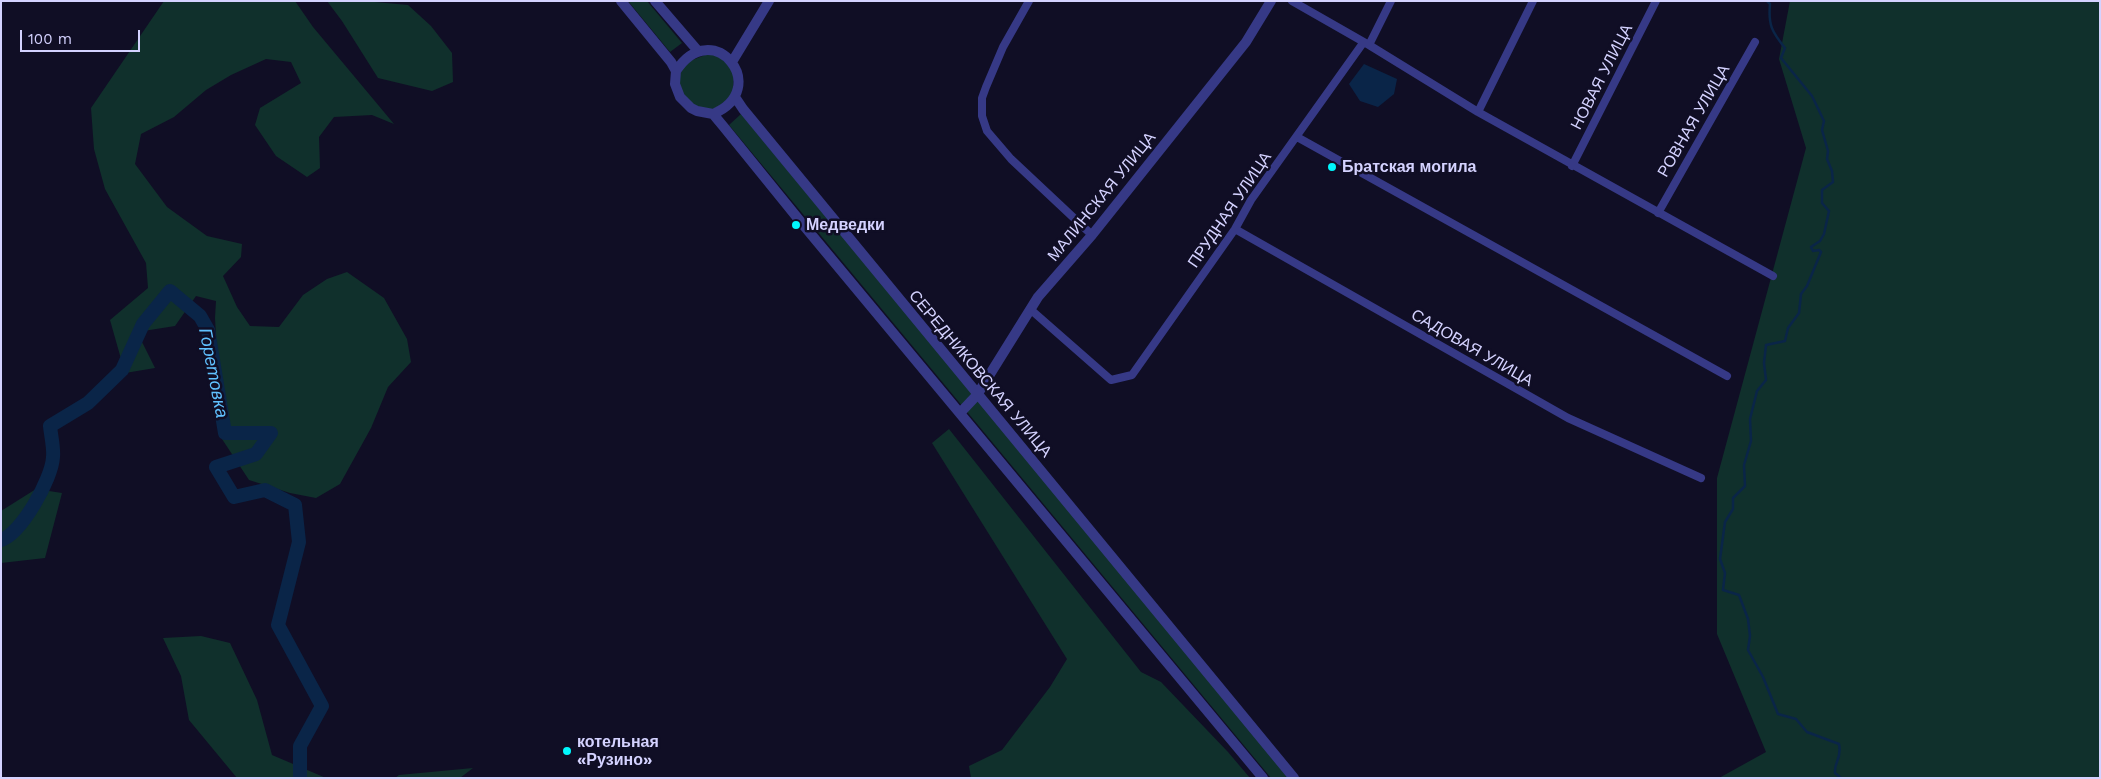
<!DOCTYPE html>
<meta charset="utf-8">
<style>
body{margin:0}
#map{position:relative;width:2101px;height:779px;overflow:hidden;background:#100e25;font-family:"Work Sans",sans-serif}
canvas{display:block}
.frame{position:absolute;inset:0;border:2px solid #d4d2ff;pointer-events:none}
.scale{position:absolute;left:20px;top:30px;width:120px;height:22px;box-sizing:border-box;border:2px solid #d4d2ff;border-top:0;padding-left:6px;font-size:15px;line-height:18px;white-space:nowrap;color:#d4d2ff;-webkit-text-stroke:4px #100e25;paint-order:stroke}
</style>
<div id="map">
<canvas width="2101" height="779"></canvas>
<div class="frame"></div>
<div class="scale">100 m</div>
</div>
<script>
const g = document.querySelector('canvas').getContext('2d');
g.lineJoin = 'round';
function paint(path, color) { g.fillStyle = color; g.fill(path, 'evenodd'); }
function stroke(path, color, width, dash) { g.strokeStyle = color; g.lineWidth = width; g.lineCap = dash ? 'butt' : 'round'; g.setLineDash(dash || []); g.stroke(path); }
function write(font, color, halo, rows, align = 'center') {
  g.font = font + ' "Work Sans",sans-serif'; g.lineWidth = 5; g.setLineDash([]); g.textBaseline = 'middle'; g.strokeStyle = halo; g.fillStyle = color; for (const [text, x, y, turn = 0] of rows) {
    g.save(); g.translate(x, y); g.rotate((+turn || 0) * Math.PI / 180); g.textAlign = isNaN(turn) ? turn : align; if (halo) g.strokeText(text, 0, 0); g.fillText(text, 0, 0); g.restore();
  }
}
const green = new Path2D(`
 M 164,1 L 295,1 L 313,27 L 394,124 L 372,115 L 334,117 L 319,137 L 320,168 L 307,177 L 276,156 L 255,125 L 260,108 L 301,83 L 291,62 L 266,59 L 231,75 L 206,90 L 174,117 L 141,134 L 135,164 L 167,207 L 207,236 L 242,244 L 241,257 L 223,276 L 237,307 L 250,326 L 279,327 L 303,295 L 327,279 L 347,272 L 384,298 L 407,339 L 411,362 L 388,387 L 371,428 L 340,484 L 316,498 L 290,493 L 249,480 L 222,439 L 215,318 L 216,301 L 196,296 L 175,326 L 137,332 L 155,368 L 125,373 L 110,320 L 148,288 L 146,263 L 105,189 L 94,149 L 91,108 Z
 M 327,1 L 364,1 L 408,5 L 431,26 L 452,53 L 453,82 L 432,91 L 378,78 L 342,21 Z
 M 628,1 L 647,1 L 682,43 L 670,52 Z
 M 1790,1 L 2100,1 L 2100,778 L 1719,778 L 1766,752 L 1717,634 L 1717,478 L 1806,148 L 1779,59 Z
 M 710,53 L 720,56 L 734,73 L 733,94 C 711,114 711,113 685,100 L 678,79 L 685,63 Z
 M 741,114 L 1291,778 L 1271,778 L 729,125 Z
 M 949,429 L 1141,672 L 1161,682 L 1228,752 L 1250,778 L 971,778 L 969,766 L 1002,750 L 1050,687 L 1067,659 L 932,443 Z
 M 36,489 L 62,493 L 45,558 L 1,563 L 1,511 Z
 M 201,636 L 230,643 L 257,700 L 272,755 L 326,778 L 237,778 L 189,720 L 181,676 L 163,638 Z
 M 473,768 L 460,778 L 395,778 L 399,775 Z`);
const water = new Path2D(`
 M 1364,64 L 1397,79 L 1394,94 L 1378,107 L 1360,101 L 1349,84 Z`);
const stream = new Path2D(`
 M 1767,1 L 1770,4 C 1768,25 1772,32 1785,48 L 1781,58 L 1812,96 L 1824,121 L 1822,130 L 1828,151 L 1827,159 L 1832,171 L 1833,182 L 1822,190 L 1822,203 L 1829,211 L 1824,234 L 1820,241 L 1811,247 L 1813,251 L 1819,250 L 1821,252 L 1807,286 L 1801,294 L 1799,313 L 1788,328 L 1785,341 L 1766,345 L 1764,363 L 1766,380 L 1757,391 L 1750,419 L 1751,441 L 1744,465 L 1745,486 L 1733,498 L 1733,509 L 1725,522 L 1720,559 L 1725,573 L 1723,590 L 1739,595 L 1748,619 L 1750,636 L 1748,650 L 1763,677 L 1778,714 L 1796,719 L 1807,732 L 1839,744 C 1842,760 1834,761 1835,773 L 1841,778`);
const river = new Path2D(`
 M 1,540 C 21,534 52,479 53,457 C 54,448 51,436 50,426 L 88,403 L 122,370 L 143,324 L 170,291 L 200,316 L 208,330 L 225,433 L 271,433 L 256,454 L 216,467 L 234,497 L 265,490 L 295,505 L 299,542 L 278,625 L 322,706 L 300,746 L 300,778`);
const minor = new Path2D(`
 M 1029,1 L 1003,47 L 986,87 L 982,98 L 982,116 L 987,131 L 1011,159 L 1092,235
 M 1292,1 L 1369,45 L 1478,112 L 1773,276
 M 1369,45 L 1391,1
 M 1478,112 L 1533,1
 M 1297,137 L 1727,376
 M 1572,166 L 1656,1
 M 1658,213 L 1755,42
 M 1235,229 L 1568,418 L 1701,478
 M 1030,309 L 1111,380 L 1132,375 L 1235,229 L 1251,200 L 1363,43`);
const tertiary = new Path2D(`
 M 621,1 L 671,62 L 676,71 L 675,84 L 680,97 L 691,108 L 697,111 L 713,114 L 723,126 L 800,221 L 1263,778
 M 655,1 L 698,51
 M 732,62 L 769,1
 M 676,71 C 713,14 773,89 713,114
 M 735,97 L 743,109 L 1294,778
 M 960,413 L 977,395 L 1038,297 L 1092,235 L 1246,42 L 1271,1`);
const markers = [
 [1332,167,5,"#00f7fd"],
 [796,225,5,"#00f7fd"],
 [567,751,5,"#00f7fd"]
];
const streetNames = [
 ["НОВАЯ УЛИЦА",1602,77,-63],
 ["РОВНАЯ УЛИЦА",1694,121,-60],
 ["МАЛИНСКАЯ УЛИЦА",1102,197,-51],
 ["ПРУДНАЯ УЛИЦА",1230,210,-56],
 ["САДОВАЯ УЛИЦА",1472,348,30],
 ["СЕРЕДНИКОВСКАЯ УЛИЦА",980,374,50]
];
const poiNames = [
 ["Братская могила",1342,167],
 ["Медведки",806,225],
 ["котельная",577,742],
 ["«Рузино»",577,760]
];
const waterNames = [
 ["Горетовка",213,373,79]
];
paint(green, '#10302c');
paint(water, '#0a2548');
stroke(stream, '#0a2548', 2.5);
stroke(river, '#0a2548', 14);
stroke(minor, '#363986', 8);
stroke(tertiary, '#363986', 10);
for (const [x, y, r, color] of markers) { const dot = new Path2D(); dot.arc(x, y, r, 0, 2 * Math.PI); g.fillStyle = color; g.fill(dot); stroke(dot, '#100e25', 2); }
write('16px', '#d4d2ff', '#100e25', streetNames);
write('bold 16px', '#d4d2ff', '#100e25', poiNames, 'left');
write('italic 18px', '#60c1ff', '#100e25', waterNames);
</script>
